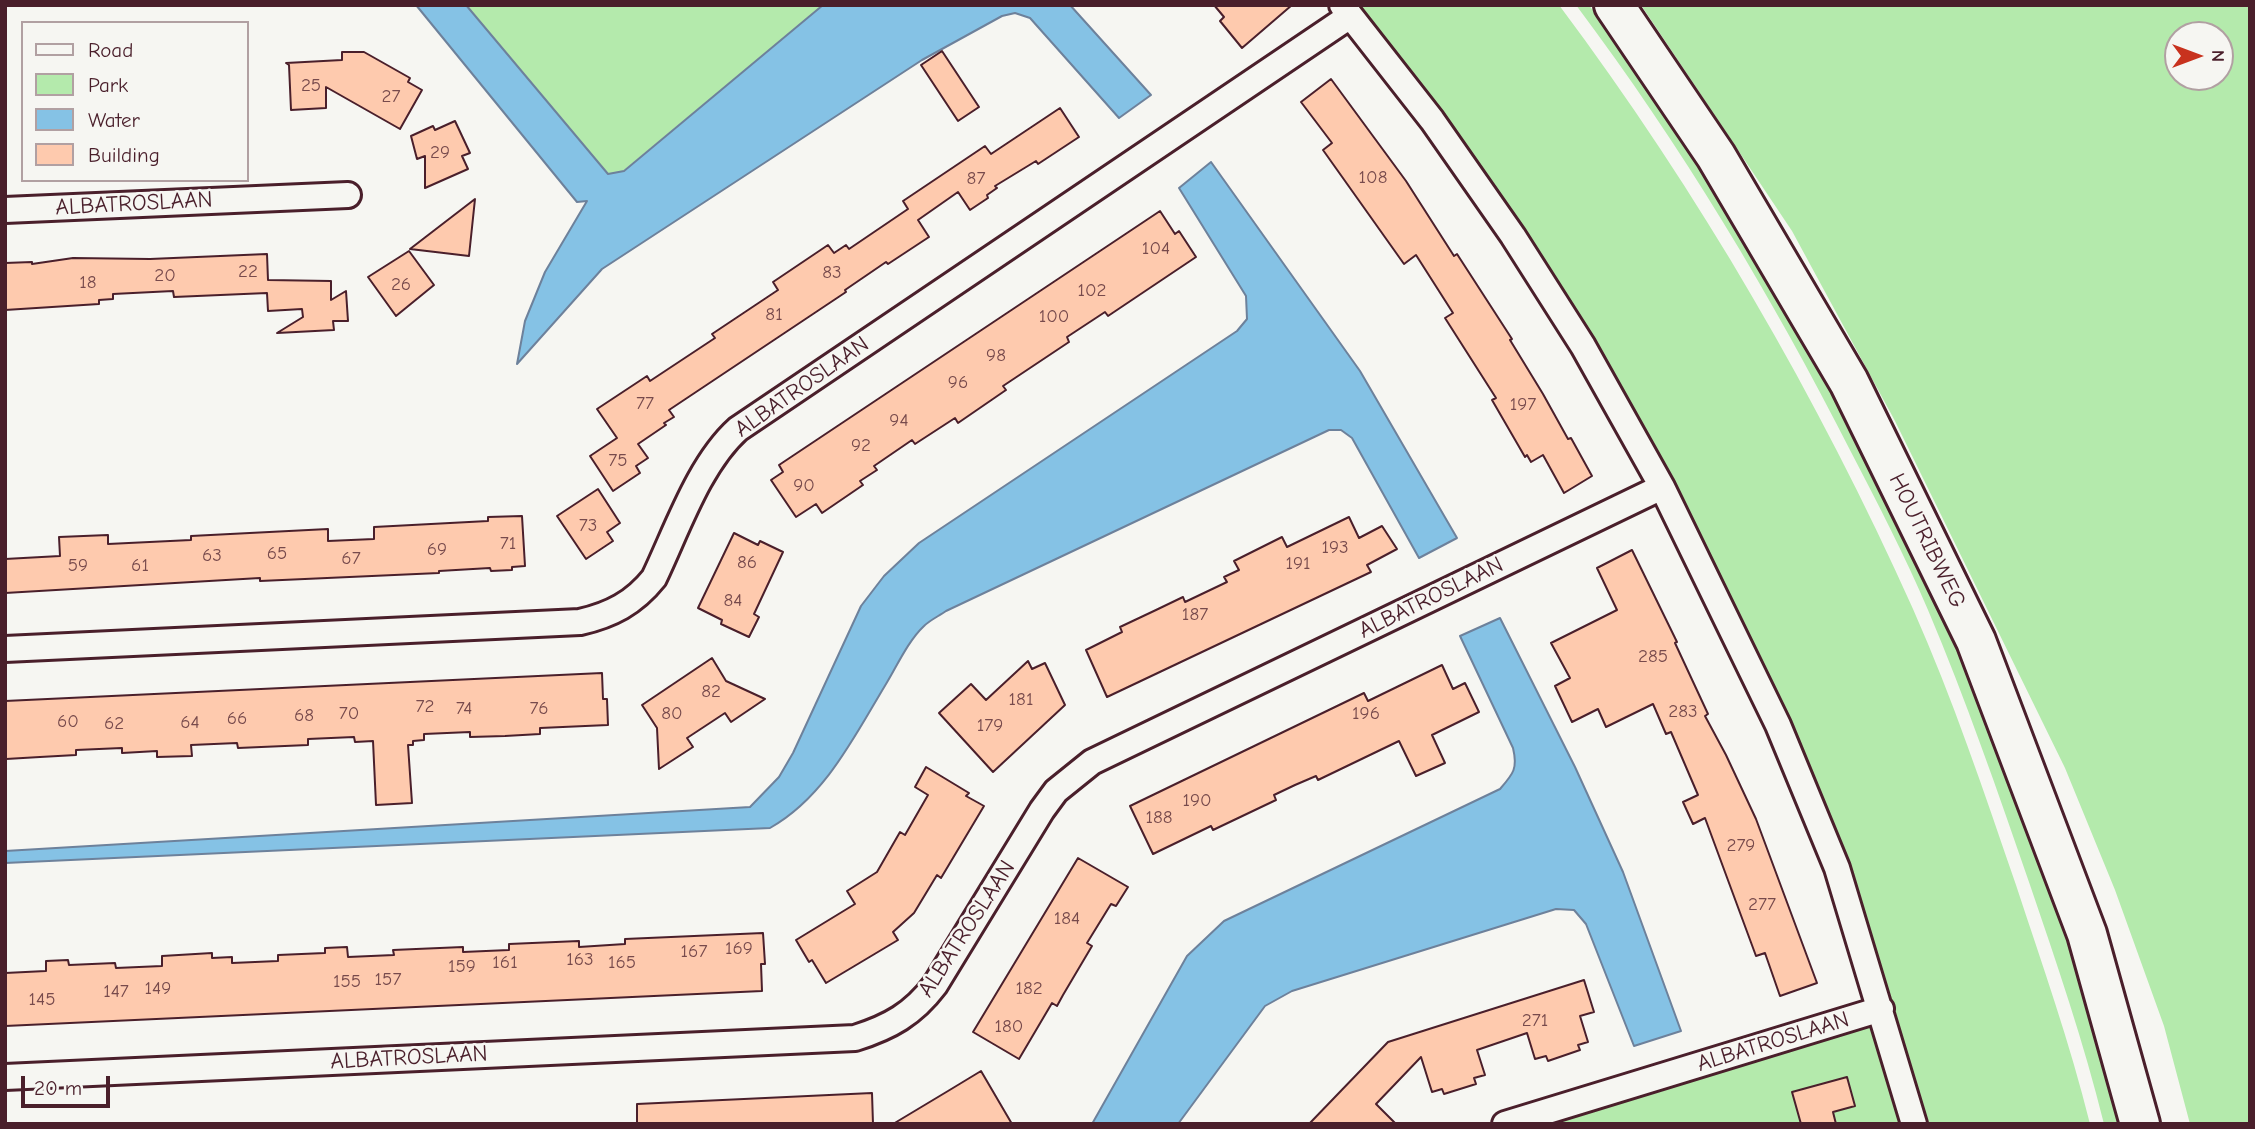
<!DOCTYPE html>
<style>
body{margin:0}
#map{position:relative;width:2255px;height:1129px;overflow:hidden;background:#f6f6f2;font-family:"Comic Neue",sans-serif}
canvas{display:block}
.frame{position:absolute;inset:0;border:7px solid #4a1f2b;pointer-events:none}
.legend{position:absolute;left:21px;top:21px;width:228px;height:161px;box-sizing:border-box;background:#f6f6f2;border:2px solid #b1a0a2;margin:0;padding:9px 12px;list-style:none;font-size:21px;color:#4a1f2b}
.legend li{display:flex;align-items:center;gap:14px;height:35px}
.legend b{width:35px;border:2px solid #b1a0a2}
.north{position:absolute;left:2164px;top:21px;width:70px;height:70px;box-sizing:border-box;background:#f6f6f2;border:2px solid #b1a0a2;border-radius:50%;rotate:90deg;font-size:19px;font-weight:700;line-height:28px;text-align:center;color:#4a1f2b}
.north::after{content:'';display:block;margin:auto;width:24px;height:32px;background:#c8321e;clip-path:polygon(50% 0,100% 100%,50% 72%,0 100%)}
.scale{position:absolute;left:21px;top:1076px;width:89px;height:32px;box-sizing:border-box;border:4px solid #4a1f2b;border-top:0;padding-left:9px;font-size:21px;line-height:24px;white-space:nowrap;color:#4a1f2b;-webkit-text-stroke:5px #f6f6f2;paint-order:stroke}
</style>
<div id="map">
<canvas width="2255" height="1129"></canvas>
<div class="frame"></div>
<ul class="legend">
<li><b style="height:9px;background:#f6f6f2"></b>Road</li>
<li><b style="height:19px;background:#b4eaac"></b>Park</li>
<li><b style="height:19px;background:#85c2e5"></b>Water</li>
<li><b style="height:19px;background:#fecaae"></b>Building</li>
</ul>
<div class="north">N</div>
<div class="scale">20 m</div>
</div>
<script>
const g = document.querySelector('canvas').getContext('2d');
g.lineJoin = 'round';
function paint(path, color) { g.fillStyle = color; g.fill(path, 'evenodd'); }
function stroke(path, color, width, dash) { g.strokeStyle = color; g.lineWidth = width; g.lineCap = dash ? 'butt' : 'round'; g.setLineDash(dash || []); g.stroke(path); }
function write(font, color, halo, rows, align = 'center') {
  g.font = font + ' "Comic Neue",sans-serif'; g.lineWidth = 5; g.setLineDash([]); g.textBaseline = 'middle'; g.strokeStyle = halo; g.fillStyle = color; for (const [text, x, y, turn = 0] of rows) {
    g.save(); g.translate(x, y); g.rotate((+turn || 0) * Math.PI / 180); g.textAlign = isNaN(turn) ? turn : align; if (halo) g.strokeText(text, 0, 0); g.fillText(text, 0, 0); g.restore();
  }
}
const green = new Path2D(`
 M 466,5 L 823,5 L 623,171 L 608,174 Z
 M 1352,5 L 1559,5 C 1699,192 1818,397 1913,609 C 1953,699 1984,792 2016,885 C 2042,964 2070,1043 2090,1124 L 1926,1124 L 1905,1048 L 1853,892 L 1730,600 Z
 M 1576,5 L 1589,5 L 1661,106 L 1715,188 L 1823,367 L 1965,663 L 2057,909 L 2107,1066 L 2123,1124 L 2104,1124 C 2084,1043 2057,964 2030,885 C 1998,792 1966,700 1928,610 C 1905,556 1878,504 1851,452 C 1772,296 1681,145 1576,5 Z
 M 1641,5 L 2250,5 L 2250,1124 L 2190,1124 L 2164,1026 L 2115,890 L 2065,768 L 1895,421 L 1792,231 ZM 2220,35 L 2220,77 L 2178,77 L 2178,35 Z
 M 1873,1022 L 1905,1124 L 1550,1124 Z`);
const water = new Path2D(`
 M 416,5 L 466,5 L 608,174 L 624,171 L 823,5 L 1070,5 L 1151,95 L 1119,118 L 1030,18 L 1015,13 L 1002,16 L 922,60 L 602,269 L 517,364 L 525,321 L 545,272 L 587,201 L 577,202 Z
 M 1211,162 L 1360,371 L 1457,538 L 1419,558 L 1352,438 L 1341,430 L 1329,430 L 946,611 C 939,616 930,620 924,626 C 908,641 897,666 886,684 C 854,737 825,797 770,828 L 5,863 L 5,851 L 750,807 L 779,777 L 793,753 L 861,606 L 884,576 L 919,543 L 1237,331 L 1247,319 L 1246,296 L 1179,188 Z
 M 1500,618 L 1575,767 L 1623,872 L 1681,1031 L 1634,1046 L 1586,924 L 1574,910 L 1556,909 L 1292,991 L 1265,1006 L 1178,1124 L 1092,1124 L 1187,956 L 1224,921 L 1500,789 C 1513,774 1518,769 1513,748 L 1460,636 Z`);
const building = new Path2D(`
 M 1214,5 L 1292,5 L 1242,48 L 1220,21 L 1224,17 Z
 M 942,51 L 979,107 L 958,121 L 921,65 Z
 M 342,52 L 364,52 L 410,78 L 408,82 L 422,90 L 400,129 L 326,87 L 326,108 L 291,110 L 289,65 L 286,63 L 342,60 Z
 M 1331,79 L 1406,181 L 1454,256 L 1457,254 L 1512,339 L 1510,340 L 1543,394 L 1568,439 L 1571,438 L 1592,476 L 1564,493 L 1543,455 L 1531,462 L 1527,455 L 1525,457 L 1492,400 L 1496,398 L 1445,318 L 1453,313 L 1416,255 L 1404,264 L 1323,150 L 1332,143 L 1301,102 Z
 M 1060,108 L 1079,137 L 1038,164 L 1036,161 L 995,186 L 997,188 L 987,195 L 988,198 L 970,210 L 958,192 L 918,220 L 929,237 L 888,264 L 886,262 L 845,290 L 846,292 L 669,410 L 674,417 L 664,423 L 666,425 L 638,444 L 648,458 L 636,466 L 640,473 L 613,491 L 590,456 L 617,438 L 597,409 L 647,376 L 650,381 L 715,338 L 712,334 L 778,290 L 773,282 L 828,245 L 834,253 L 846,245 L 849,249 L 908,209 L 903,201 L 985,146 L 991,154 Z
 M 455,121 L 470,153 L 462,156 L 468,169 L 425,188 L 425,156 L 417,159 L 411,136 L 433,126 L 435,130 Z
 M 475,199 L 469,256 L 410,249 Z
 M 1160,211 L 1175,234 L 1179,231 L 1196,257 L 1108,316 L 1105,312 L 1067,337 L 1069,342 L 1003,386 L 1006,390 L 958,423 L 955,418 L 915,444 L 912,440 L 874,466 L 877,470 L 860,481 L 863,485 L 822,513 L 816,504 L 796,517 L 771,480 L 783,472 L 779,465 Z
 M 409,251 L 434,285 L 396,316 L 368,277 Z
 M 267,254 L 268,280 L 331,281 L 331,300 L 346,291 L 348,321 L 333,321 L 334,330 L 277,333 L 303,317 L 302,309 L 268,311 L 267,293 L 174,297 L 173,291 L 113,294 L 113,299 L 99,300 L 99,304 L 5,310 L 5,263 L 32,262 L 32,264 L 73,258 L 150,259 Z
 M 598,489 L 620,523 L 607,532 L 613,541 L 586,559 L 557,516 Z
 M 522,516 L 525,566 L 512,567 L 512,570 L 491,571 L 490,568 L 439,571 L 439,573 L 260,581 L 260,578 L 5,593 L 5,559 L 60,556 L 59,537 L 108,535 L 108,544 L 191,540 L 191,536 L 328,529 L 328,541 L 374,539 L 374,527 L 488,521 L 488,517 Z
 M 1349,517 L 1359,538 L 1382,526 L 1397,549 L 1367,565 L 1371,572 L 1107,697 L 1086,650 L 1122,632 L 1120,627 L 1156,610 L 1183,597 L 1185,602 L 1227,582 L 1224,577 L 1239,570 L 1234,561 L 1282,537 L 1287,547 Z
 M 734,533 L 758,545 L 760,541 L 783,552 L 754,614 L 759,617 L 749,637 L 721,624 L 722,620 L 698,608 Z
 M 1632,550 L 1677,642 L 1675,643 L 1708,714 L 1705,716 L 1726,755 L 1756,819 L 1817,983 L 1780,996 L 1765,953 L 1756,956 L 1705,818 L 1693,824 L 1683,802 L 1698,795 L 1671,732 L 1666,734 L 1653,704 L 1606,727 L 1598,709 L 1572,722 L 1555,686 L 1570,678 L 1551,643 L 1617,610 L 1597,568 Z
 M 712,658 L 726,681 L 765,699 L 731,722 L 725,713 L 687,738 L 693,747 L 659,769 L 657,728 L 642,705 Z
 M 1028,661 L 1032,669 L 1045,663 L 1065,705 L 993,772 L 939,713 L 971,684 L 986,700 Z
 M 1442,665 L 1453,689 L 1465,683 L 1479,712 L 1432,735 L 1445,763 L 1416,776 L 1399,741 L 1318,780 L 1316,776 L 1295,785 L 1274,795 L 1276,800 L 1213,830 L 1211,826 L 1153,854 L 1130,806 L 1364,693 L 1368,701 Z
 M 602,673 L 603,699 L 607,699 L 608,725 L 540,728 L 540,734 L 505,736 L 470,737 L 470,732 L 424,734 L 424,740 L 413,741 L 413,745 L 408,745 L 412,803 L 376,805 L 373,741 L 355,742 L 354,737 L 308,739 L 308,745 L 238,748 L 237,743 L 191,745 L 192,756 L 157,757 L 157,751 L 122,753 L 122,748 L 76,750 L 76,755 L 40,757 L 6,759 L 5,753 L 5,701 Z
 M 926,767 L 969,793 L 966,796 L 984,806 L 941,878 L 937,875 L 914,913 L 893,932 L 898,940 L 826,983 L 812,960 L 809,962 L 796,940 L 855,904 L 847,891 L 877,872 L 900,832 L 905,835 L 928,795 L 915,787 Z
 M 1078,858 L 1128,887 L 1116,906 L 1111,904 L 1087,943 L 1092,946 L 1063,995 L 1057,1006 L 1052,1003 L 1019,1059 L 973,1032 Z
 M 763,933 L 765,964 L 761,964 L 762,991 L 5,1026 L 5,973 L 46,971 L 46,961 L 68,960 L 69,965 L 115,963 L 116,968 L 162,966 L 162,956 L 212,953 L 212,958 L 232,957 L 232,963 L 278,961 L 278,955 L 325,953 L 325,948 L 347,947 L 348,957 L 394,955 L 393,950 L 463,947 L 463,952 L 509,950 L 509,944 L 579,941 L 579,947 L 625,944 L 625,939 Z
 M 1584,980 L 1594,1012 L 1580,1016 L 1588,1042 L 1578,1045 L 1580,1050 L 1548,1061 L 1546,1056 L 1535,1059 L 1527,1033 L 1477,1050 L 1485,1075 L 1474,1078 L 1476,1084 L 1444,1094 L 1442,1089 L 1432,1092 L 1421,1057 L 1376,1104 L 1396,1124 L 1309,1124 L 1388,1042 Z
 M 981,1071 L 1012,1124 L 893,1124 L 948,1091 Z
 M 1847,1077 L 1855,1106 L 1833,1112 L 1836,1124 L 1801,1124 L 1792,1092 Z
 M 872,1093 L 873,1124 L 637,1124 L 637,1104 Z`);
const minor = new Path2D(`
 M 1342,5 L 1432,120 L 1513,236 L 1583,346 L 1662,487 L 1778,725 L 1837,868 L 1914,1124
 M 5,210 L 348,195
 M 5,649 L 580,622 C 611,615 634,603 654,578 C 677,530 699,464 738,429 L 1350,16
 M 5,1077 L 855,1038 C 890,1027 913,1014 935,985 L 1042,810 L 1056,791 L 1092,762 L 1662,487
 M 1505,1124 L 1881,1009`);
const primary = new Path2D(`
 M 1614,5 L 1716,156 L 1849,382 L 1976,641 L 2087,934 L 2140,1124`);
const numberNames = [
 ["25",311,86],
 ["27",391,97],
 ["29",440,153],
 ["108",1373,178],
 ["87",976,179],
 ["104",1156,249],
 ["22",248,272],
 ["83",832,273],
 ["20",165,276],
 ["18",88,283],
 ["26",401,285],
 ["102",1092,291],
 ["81",774,315],
 ["100",1054,317],
 ["98",996,356],
 ["96",958,383],
 ["77",645,404],
 ["197",1523,405],
 ["94",899,421],
 ["92",861,446],
 ["75",618,461],
 ["90",804,486],
 ["73",588,526],
 ["71",508,544],
 ["193",1335,548],
 ["69",437,550],
 ["65",277,554],
 ["63",212,556],
 ["67",351,559],
 ["86",747,563],
 ["191",1298,564],
 ["59",78,566],
 ["61",140,566],
 ["84",733,601],
 ["187",1195,615],
 ["285",1653,657],
 ["82",711,692],
 ["181",1021,700],
 ["72",425,707],
 ["74",464,709],
 ["76",539,709],
 ["283",1683,712],
 ["70",349,714],
 ["80",672,714],
 ["196",1366,714],
 ["68",304,716],
 ["66",237,719],
 ["60",68,722],
 ["64",190,723],
 ["62",114,724],
 ["179",990,726],
 ["190",1197,801],
 ["188",1159,818],
 ["279",1741,846],
 ["277",1762,905],
 ["184",1067,919],
 ["169",739,949],
 ["167",694,952],
 ["163",580,960],
 ["161",505,963],
 ["165",622,963],
 ["159",462,967],
 ["157",388,980],
 ["155",347,982],
 ["149",158,989],
 ["182",1029,989],
 ["147",116,992],
 ["145",42,1000],
 ["271",1535,1021],
 ["180",1009,1027]
];
const streetNames = [
 ["ALBATROSLAAN",134,204,-3],
 ["ALBATROSLAAN",802,387,-35],
 ["HOUTRIBWEG",1927,541,64],
 ["ALBATROSLAAN",1431,598,-26],
 ["ALBATROSLAAN",967,929,-57],
 ["ALBATROSLAAN",1773,1042,-17],
 ["ALBATROSLAAN",409,1058,-3]
];
paint(green, '#b4eaac');
paint(water, '#85c2e5');
stroke(water, '#6d819b', 2);
paint(building, '#fecaae');
stroke(building, '#4a1f2b', 2);
stroke(minor, '#4a1f2b', 30);
stroke(primary, '#4a1f2b', 44);
stroke(minor, '#f6f6f2', 24);
stroke(primary, '#f6f6f2', 38);
write('19px', '#774a4c', null, numberNames);
write('23px', '#4a1f2b', '#f6f6f2', streetNames);
</script>
